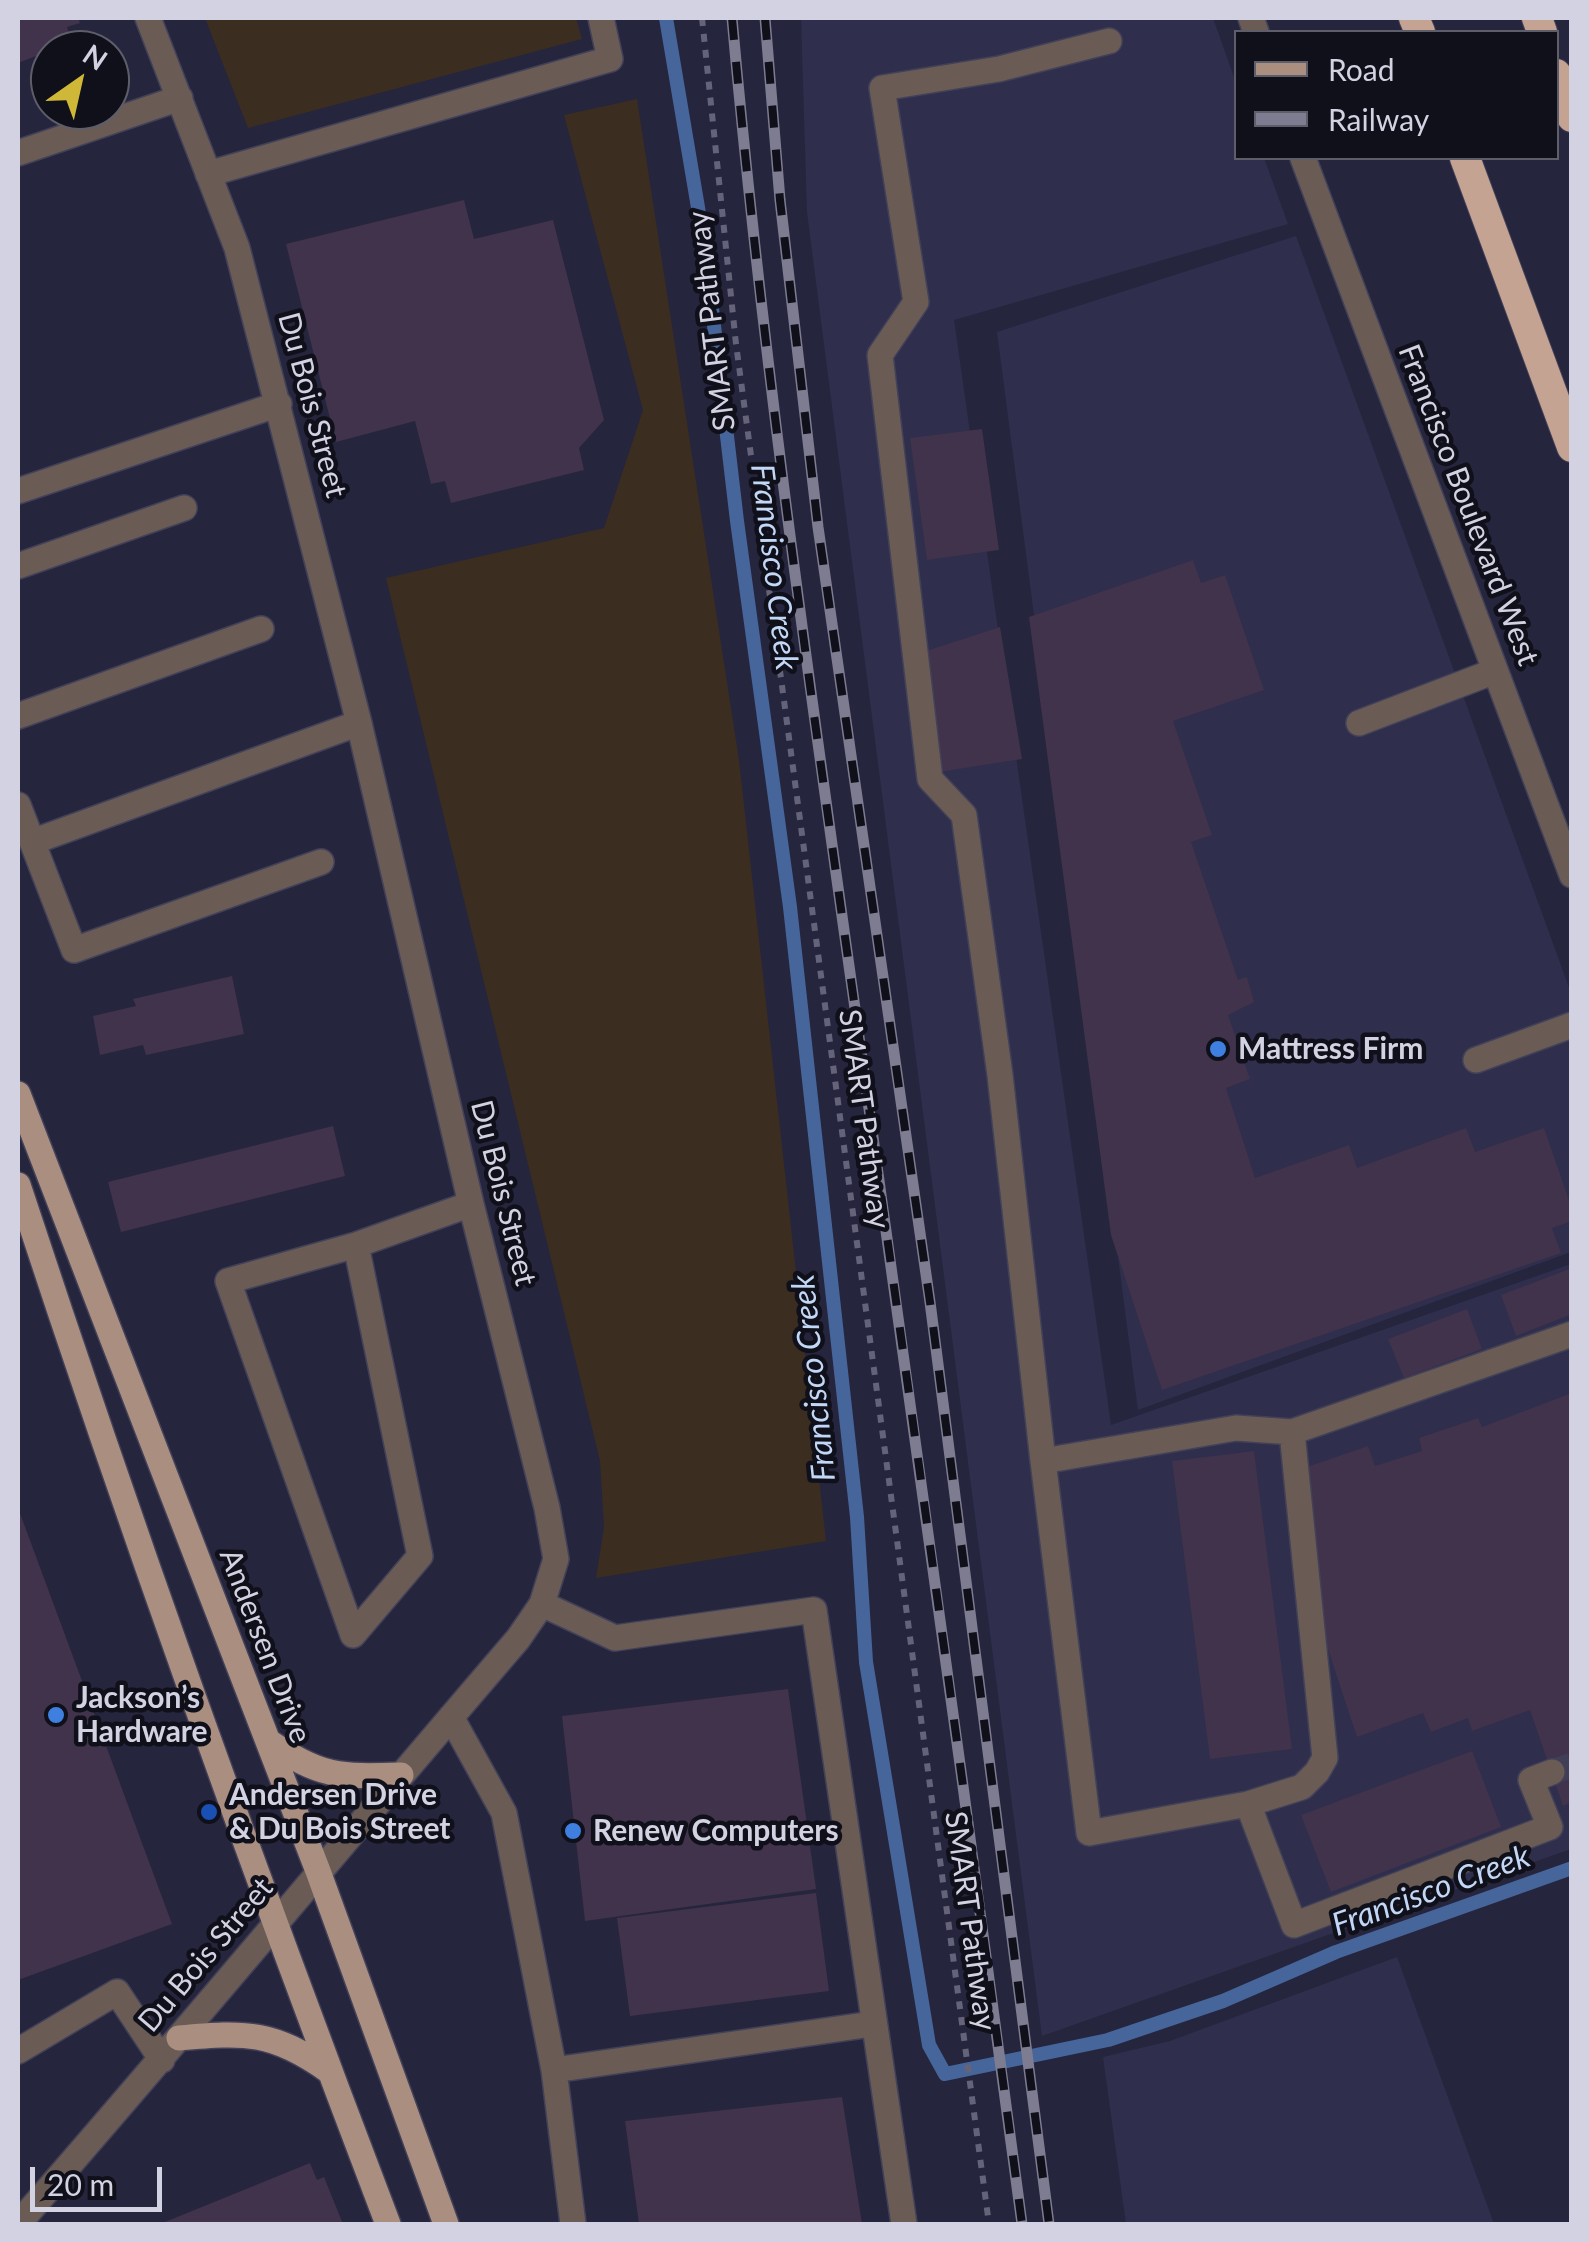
<!DOCTYPE html>
<meta charset="utf-8">
<style>
body{margin:0}
#map{position:relative;width:1589px;height:2242px;overflow:hidden;background:#26253e;font-family:Lato,sans-serif}
canvas{display:block}
.frame{position:absolute;inset:0;border:20px solid #d2d2e3;pointer-events:none}
.legend{position:absolute;left:1234px;top:30px;width:325px;height:130px;box-sizing:border-box;background:#10101b;border:2px solid #5e5e6b;margin:0;padding:12px 18px;list-style:none;font-size:30px;color:#d2d2e3}
.legend li{display:flex;align-items:center;gap:20px;height:50px}
.legend b{width:50px;border:2px solid #5e5e6b}
.north{position:absolute;left:30px;top:30px;width:100px;height:100px;box-sizing:border-box;background:#10101b;border:2px solid #5e5e6b;border-radius:50%;rotate:34deg;font-size:28px;font-weight:700;line-height:40px;text-align:center;color:#d2d2e3}
.north::after{content:'';display:block;margin:auto;width:35px;height:45px;background:#cfb837;clip-path:polygon(50% 0,100% 100%,50% 72%,0 100%)}
.scale{position:absolute;left:30px;top:2167px;width:132px;height:45px;box-sizing:border-box;border:5px solid #d2d2e3;border-top:0;padding-left:12px;font-size:30px;line-height:35px;white-space:nowrap;color:#d2d2e3;-webkit-text-stroke:8px #10101b;paint-order:stroke}
</style>
<div id="map">
<canvas width="1589" height="2242"></canvas>
<div class="frame"></div>
<ul class="legend">
<li><b style="height:12px;background:#aa8f81"></b>Road</li>
<li><b style="height:12px;background:#7d7c91"></b>Railway</li>
</ul>
<div class="north">N</div>
<div class="scale">20 m</div>
</div>
<script>
const g = document.querySelector('canvas').getContext('2d');
g.lineJoin = 'round';
function paint(path, color) { g.fillStyle = color; g.fill(path, 'evenodd'); }
function stroke(path, color, width, dash) { g.strokeStyle = color; g.lineWidth = width; g.lineCap = dash ? 'butt' : 'round'; g.setLineDash(dash || []); g.stroke(path); }
function write(font, color, halo, rows, align = 'center') {
  g.font = font + ' Lato,sans-serif'; g.lineWidth = 9; g.setLineDash([]); g.textBaseline = 'middle'; g.strokeStyle = halo; g.fillStyle = color; for (const [text, x, y, turn = 0] of rows) {
    g.save(); g.translate(x, y); g.rotate((+turn || 0) * Math.PI / 180); g.textAlign = isNaN(turn) ? turn : align; if (halo) g.strokeText(text, 0, 0); g.fillText(text, 0, 0); g.restore();
  }
}
const built = new Path2D(`
 M 801,18 L 1213,18 L 1236,83 L 1236,158 L 1264,158 L 1288,224 L 954,320 L 1111,1425 L 1571,1264 L 1571,1849 L 1042,2036 L 807,212 Z
 M 1296,236 L 1571,993 L 1571,1252 L 1138,1410 L 997,332 Z
 M 1397,1957 L 1494,2224 L 1126,2224 L 1103,2057 L 1170,2041 Z`);
const industrial = new Path2D(`
 M 205,18 L 576,18 L 582,39 L 248,128 Z
 M 637,99 L 739,760 L 826,1541 L 596,1578 L 604,1527 L 600,1461 L 386,578 L 604,528 L 643,410 L 564,115 Z`);
const stream = new Path2D(`
 M 666,18 L 705,249 L 737,521 L 790,907 L 857,1517 L 866,1662 L 929,2045 L 945,2074 L 1108,2040 L 1223,2001 L 1336,1952 L 1572,1868`);
const building = new Path2D(`
 M 18,18 L 78,18 L 80,23 L 67,27 L 72,42 L 18,63 Z
 M 464,200 L 474,239 L 553,220 L 604,420 L 579,448 L 584,470 L 451,503 L 445,481 L 431,484 L 415,421 L 336,442 L 286,244 Z
 M 982,429 L 999,550 L 927,560 L 910,438 Z
 M 1193,560 L 1201,583 L 1225,575 L 1264,690 L 1173,721 L 1212,835 L 1191,842 L 1238,980 L 1247,977 L 1254,1002 L 1228,1015 L 1250,1079 L 1226,1088 L 1255,1178 L 1349,1145 L 1357,1168 L 1466,1128 L 1475,1152 L 1544,1128 L 1572,1209 L 1572,1221 L 1552,1228 L 1561,1253 L 1162,1390 L 1111,1235 L 1029,617 Z
 M 1000,627 L 1022,759 L 939,772 L 920,653 Z
 M 232,976 L 244,1034 L 146,1055 L 143,1045 L 100,1055 L 93,1016 L 136,1006 L 133,999 Z
 M 333,1126 L 345,1176 L 121,1232 L 108,1182 Z
 M 1572,1268 L 1572,1314 L 1516,1336 L 1501,1295 Z
 M 1467,1309 L 1482,1349 L 1404,1378 L 1388,1339 Z
 M 1572,1393 L 1572,1802 L 1563,1806 L 1530,1710 L 1472,1731 L 1468,1718 L 1431,1732 L 1423,1713 L 1357,1737 L 1319,1622 L 1307,1467 L 1368,1446 L 1375,1466 L 1422,1451 L 1419,1438 L 1478,1418 L 1482,1427 Z
 M 1254,1451 L 1292,1749 L 1210,1759 L 1172,1461 Z
 M 18,1508 L 172,1924 L 18,1980 Z
 M 788,1689 L 816,1889 L 585,1921 L 562,1716 Z
 M 1472,1751 L 1501,1827 L 1331,1892 L 1301,1815 Z
 M 816,1893 L 829,1991 L 630,2016 L 617,1918 Z
 M 842,2097 L 862,2224 L 639,2224 L 625,2121 Z
 M 310,2163 L 317,2180 L 324,2177 L 343,2224 L 160,2224 Z`);
const minorTunnel = new Path2D(`
 M 1552,1772 L 1572,1765`);
const path = new Path2D(`
 M 702,18 L 736,344 L 989,2224`);
const minor = new Path2D(`
 M 1251,18 L 1256,32
 M 1109,41 L 999,69 L 882,88 L 916,302 L 880,355 L 930,779 L 964,815 L 1000,1075 L 1043,1461 L 1236,1428 L 1292,1432 L 1572,1334
 M 18,153 L 180,98
 M 1303,158 L 1572,875
 M 208,174 L 610,59 L 601,18
 M 18,491 L 279,404
 M 18,566 L 184,508
 M 18,716 L 261,629
 M 1359,723 L 1495,671
 M 18,805 L 74,950 L 321,862
 M 32,842 L 359,723
 M 1476,1060 L 1572,1025
 M 356,1245 L 420,1556 L 353,1635 L 228,1281 L 356,1245 L 471,1204
 M 1043,1461 L 1089,1833 L 1248,1804 L 1302,1787 L 1317,1772 L 1325,1758 L 1292,1432
 M 542,1604 L 615,1638 L 814,1610 L 904,2224
 M 451,1717 L 504,1813 L 554,2070 L 573,2224
 M 1248,1804 L 1294,1925 L 1550,1827 L 1531,1780 L 1552,1772
 M 18,2051 L 117,1992 L 162,2060
 M 554,2070 L 872,2024
 M 18,2224 C 187,2031 351,1833 518,1639 L 542,1604 L 556,1559 L 547,1508 L 471,1204 L 359,723 L 237,248 L 148,18`);
const major = new Path2D(`
 M 18,1094 L 318,1871 L 446,2224
 M 18,1185 C 133,1535 257,1881 388,2224
 M 268,1741 C 320,1777 339,1777 401,1775
 M 179,2038 C 246,2032 273,2031 329,2071`);
const highway = new Path2D(`
 M 1414,18 L 1420,32
 M 1537,18 L 1542,32
 M 1556,74 L 1572,117
 M 1465,158 L 1572,447`);
const rail = new Path2D(`
 M 732,18 C 764,378 817,736 867,1094 C 920,1471 972,1847 1022,2224
 M 765,18 L 780,200 L 818,527 L 930,1302 L 1049,2224`);
const markers = [
 [1218,1049,10,"#3f7fe0"],
 [56,1715,10,"#3f7fe0"],
 [209,1812,10,"#1a4fb4"],
 [573,1831,10,"#3f7fe0"]
];
const streetNames = [
 ["SMART Pathway",712,321,-97],
 ["Du Bois Street",312,405,75],
 ["Francisco Boulevard West",1468,505,69],
 ["SMART Pathway",864,1119,82],
 ["Du Bois Street",503,1193,76],
 ["Andersen Drive",265,1646,69],
 ["SMART Pathway",970,1921,82],
 ["Du Bois Street",206,1955,-50]
];
const poiNames = [
 ["Mattress Firm",1238,1049],
 ["Jackson’s",76,1698],
 ["Hardware",76,1732],
 ["Andersen Drive",229,1795],
 ["& Du Bois Street",229,1829],
 ["Renew Computers",593,1831]
];
const waterNames = [
 ["Francisco Creek",774,567,83],
 ["Francisco Creek",814,1378,-96],
 ["Francisco Creek",1431,1891,-20]
];
paint(built, '#2f2e4d');
paint(industrial, '#3b2d20');
stroke(stream, '#46669b', 14);
paint(building, '#40334b');
stroke(minorTunnel, '#403f57', 25, [25, 12]);
stroke(minor, '#424158', 28);
stroke(major, '#424158', 28);
stroke(highway, '#424158', 32);
stroke(path, '#646379', 6, [8, 8]);
stroke(minor, '#6a5c55', 25);
stroke(major, '#aa8f81', 25);
stroke(highway, '#c4a392', 30);
stroke(rail, '#7d7c91', 11);
stroke(rail, '#10101b', 8, [22]);
for (const [x, y, r, color] of markers) { const dot = new Path2D(); dot.arc(x, y, r, 0, 2 * Math.PI); g.fillStyle = color; g.fill(dot); stroke(dot, '#10101b', 4); }
write('30px', '#d2d2e3', '#10101b', streetNames);
write('bold 30px', '#d2d2e3', '#10101b', poiNames, 'left');
write('italic 32px', '#c2d6f5', '#10101b', waterNames);
</script>
